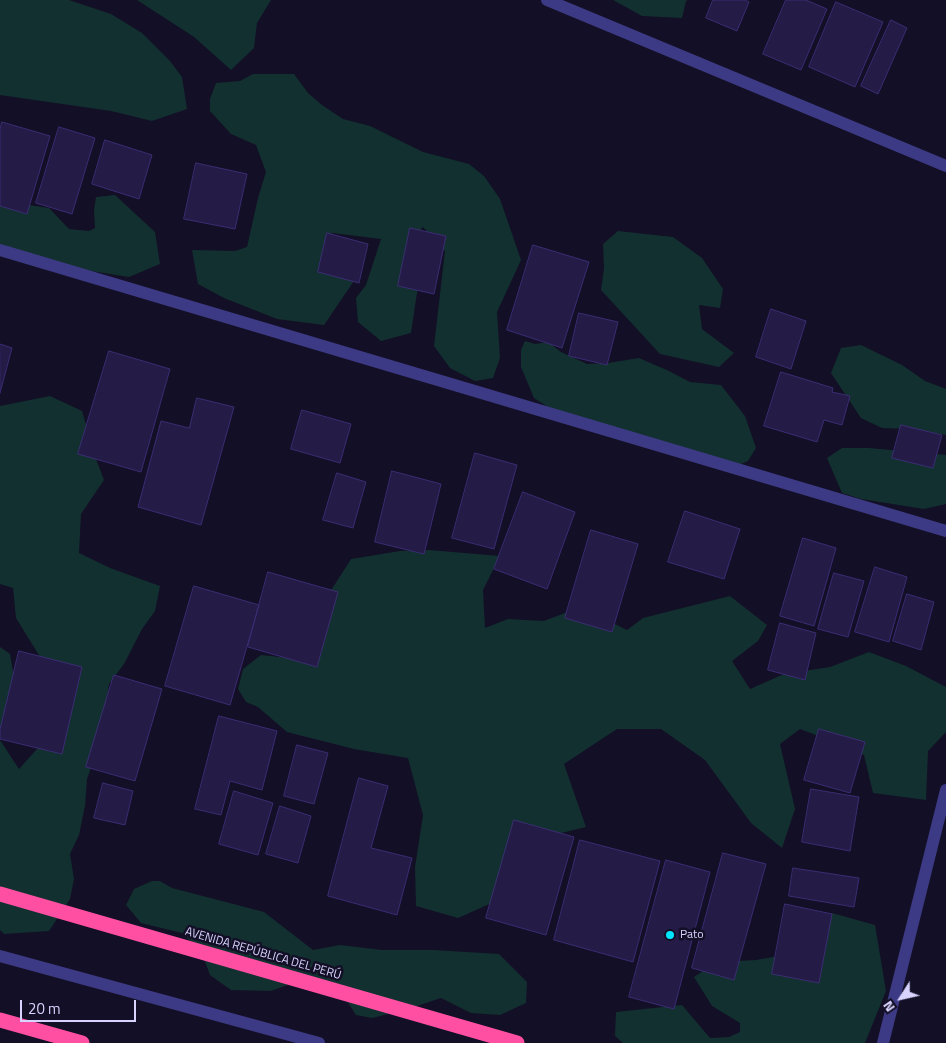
<!DOCTYPE html>
<meta charset="utf-8">
<style>
body{margin:0}
#map{position:relative;width:946px;height:1043px;overflow:hidden;background:#130f26;font-family:"Titillium Web",sans-serif}
canvas{display:block}
.north{position:absolute;left:876px;top:973px;width:50px;height:50px;-webkit-text-stroke:4px #130f26;paint-order:stroke;rotate:235deg;font-size:14px;font-weight:700;line-height:20px;text-align:center;color:#d9d4ff}
.north::after{content:'';display:block;margin:auto;width:18px;height:22px;background:#d9d4ff;clip-path:polygon(50% 0,100% 100%,50% 72%,0 100%)}
.scale{position:absolute;left:20px;top:1000px;width:116px;height:22px;box-sizing:border-box;border:2px solid #d9d4ff;border-top:0;padding-left:6px;font-size:15px;line-height:18px;white-space:nowrap;color:#d9d4ff;-webkit-text-stroke:4px #130f26;paint-order:stroke}
</style>
<div id="map">
<canvas width="946" height="1043"></canvas>
<div class="north">N</div>
<div class="scale">20 m</div>
</div>
<script>
const g = document.querySelector('canvas').getContext('2d');
g.lineJoin = 'round';
function paint(path, color) { g.fillStyle = color; g.fill(path, 'evenodd'); }
function stroke(path, color, width, dash) { g.strokeStyle = color; g.lineWidth = width; g.lineCap = dash ? 'butt' : 'round'; g.setLineDash(dash || []); g.stroke(path); }
function write(font, color, halo, rows, align = 'center') {
  g.font = font + ' "Titillium Web",sans-serif'; g.lineWidth = 5; g.setLineDash([]); g.textBaseline = 'middle'; g.strokeStyle = halo; g.fillStyle = color; for (const [text, x, y, turn = 0] of rows) {
    g.save(); g.translate(x, y); g.rotate((+turn || 0) * Math.PI / 180); g.textAlign = isNaN(turn) ? turn : align; if (halo) g.strokeText(text, 0, 0); g.fillText(text, 0, 0); g.restore();
  }
}
const green = new Path2D(`
 M 0,0 L 69,0 L 111,14 L 142,33 L 170,61 L 182,77 L 187,109 L 152,121 L 111,111 L 0,95 Z
 M 137,0 L 271,0 L 257,23 L 254,48 L 231,70 L 194,37 Z
 M 613,0 L 688,0 L 686,1 L 682,18 L 642,16 Z
 M 253,74 L 294,74 L 308,93 L 322,105 L 343,119 L 370,126 L 423,152 L 469,164 L 484,176 L 500,199 L 521,260 L 497,312 L 500,358 L 493,378 L 475,381 L 450,368 L 434,346 L 445,251 L 423,227 L 406,247 L 418,286 L 411,333 L 381,341 L 358,322 L 356,298 L 366,285 L 381,239 L 332,233 L 327,261 L 358,275 L 324,325 L 277,319 L 224,298 L 198,284 L 192,250 L 235,251 L 247,247 L 258,198 L 266,172 L 256,145 L 231,134 L 210,111 L 210,99 L 216,83 L 240,81 Z
 M 115,195 L 155,232 L 160,264 L 129,277 L 78,269 L 0,247 L 0,197 L 15,203 L 49,208 L 69,229 L 89,231 L 95,228 L 94,210 L 96,197 Z
 M 618,231 L 673,237 L 702,258 L 723,289 L 720,308 L 699,305 L 702,329 L 734,353 L 719,367 L 660,354 L 601,290 L 604,268 L 603,244 Z
 M 525,341 L 535,344 L 548,342 L 561,352 L 587,364 L 608,363 L 639,358 L 669,371 L 690,382 L 721,385 L 745,416 L 756,448 L 748,461 L 732,468 L 562,416 L 534,398 L 521,367 L 521,350 Z
 M 861,345 L 902,365 L 925,381 L 946,389 L 946,435 L 913,429 L 882,428 L 861,418 L 831,373 L 841,348 Z
 M 50,396 L 82,411 L 96,459 L 104,480 L 81,514 L 79,553 L 110,568 L 160,586 L 155,611 L 142,629 L 124,664 L 109,684 L 101,739 L 87,779 L 85,806 L 79,835 L 70,854 L 74,879 L 70,899 L 49,931 L 4,934 L 0,930 L 0,740 L 19,769 L 63,720 L 55,681 L 16,618 L 13,588 L 0,584 L 0,406 Z
 M 842,448 L 869,448 L 946,455 L 946,504 L 924,509 L 861,499 L 842,493 L 827,458 Z
 M 429,550 L 500,556 L 483,590 L 485,628 L 508,619 L 544,621 L 578,608 L 597,615 L 627,630 L 643,618 L 730,596 L 767,625 L 758,641 L 732,661 L 750,689 L 784,674 L 830,667 L 869,652 L 906,666 L 946,687 L 946,732 L 928,751 L 926,800 L 873,793 L 864,755 L 837,743 L 800,729 L 780,744 L 795,809 L 782,848 L 751,823 L 705,760 L 661,729 L 617,729 L 564,764 L 586,827 L 545,837 L 494,902 L 458,918 L 416,906 L 415,867 L 423,815 L 408,758 L 354,749 L 287,732 L 258,707 L 246,702 L 238,689 L 243,669 L 261,655 L 298,659 L 323,603 L 351,559 L 400,551 Z
 M 0,647 L 10,654 L 15,683 L 0,738 Z
 M 152,881 L 160,881 L 172,888 L 264,912 L 313,950 L 340,945 L 382,950 L 434,950 L 499,954 L 527,982 L 526,1003 L 500,1015 L 471,1013 L 441,998 L 405,1010 L 372,1018 L 356,1015 L 335,983 L 310,977 L 271,991 L 231,990 L 210,975 L 201,951 L 182,933 L 141,923 L 126,905 L 134,889 Z
 M 832,913 L 875,925 L 886,991 L 865,1043 L 623,1043 L 615,1036 L 616,1012 L 682,1005 L 710,1038 L 729,1037 L 740,1032 L 740,1023 L 712,1006 L 694,977 L 716,962 L 756,960 L 801,952 Z`);
const building = new Path2D(`
 M 713,0 L 745,0 L 749,2 L 737,31 L 706,18 Z
 M 786,0 L 806,0 L 827,9 L 801,70 L 763,54 Z
 M 836,2 L 883,22 L 855,87 L 809,67 Z
 M 891,20 L 907,28 L 878,94 L 861,86 Z
 M 2,122 L 50,136 L 27,214 L 0,206 L 0,130 Z
 M 59,127 L 95,138 L 72,214 L 36,203 Z
 M 105,140 L 152,155 L 139,199 L 92,184 Z
 M 196,163 L 247,174 L 235,229 L 184,219 Z
 M 410,228 L 446,236 L 434,294 L 398,286 Z
 M 327,233 L 368,244 L 359,283 L 318,272 Z
 M 533,245 L 589,262 L 562,348 L 507,330 Z
 M 771,309 L 806,321 L 791,369 L 756,357 Z
 M 579,313 L 618,322 L 607,365 L 569,356 Z
 M 0,344 L 12,348 L 0,393 Z
 M 109,351 L 170,369 L 141,472 L 78,454 Z
 M 781,372 L 833,388 L 832,392 L 850,396 L 842,425 L 824,420 L 817,442 L 764,426 Z
 M 197,398 L 234,407 L 201,525 L 138,507 L 161,421 L 189,428 Z
 M 302,410 L 351,424 L 340,463 L 291,449 Z
 M 901,425 L 942,435 L 933,468 L 892,458 Z
 M 475,453 L 517,465 L 494,549 L 452,538 Z
 M 392,471 L 441,484 L 424,554 L 375,542 Z
 M 337,473 L 366,482 L 353,528 L 323,520 Z
 M 523,492 L 575,512 L 547,589 L 494,569 Z
 M 685,511 L 740,529 L 724,579 L 668,562 Z
 M 591,530 L 638,544 L 612,632 L 565,618 Z
 M 803,538 L 836,548 L 814,626 L 780,616 Z
 M 875,567 L 907,577 L 889,642 L 855,632 Z
 M 268,572 L 338,592 L 317,667 L 248,647 Z
 M 834,573 L 864,581 L 848,637 L 818,629 Z
 M 194,586 L 259,605 L 230,705 L 165,686 Z
 M 907,594 L 934,602 L 921,650 L 893,641 Z
 M 780,623 L 816,633 L 805,680 L 768,670 Z
 M 19,651 L 82,667 L 62,754 L 0,739 L 0,730 Z
 M 114,675 L 162,689 L 135,781 L 86,767 Z
 M 219,716 L 277,731 L 262,790 L 230,781 L 221,815 L 195,809 Z
 M 819,729 L 865,742 L 850,793 L 804,780 Z
 M 297,745 L 328,753 L 314,804 L 284,796 Z
 M 359,778 L 388,786 L 371,848 L 412,858 L 397,915 L 328,896 Z
 M 103,783 L 133,791 L 125,825 L 94,818 Z
 M 811,789 L 859,797 L 850,851 L 802,842 Z
 M 234,791 L 273,803 L 258,855 L 219,844 Z
 M 280,806 L 311,816 L 298,863 L 266,854 Z
 M 514,820 L 574,837 L 546,935 L 486,918 Z
 M 580,840 L 660,861 L 633,962 L 554,940 Z
 M 723,853 L 766,864 L 734,980 L 692,968 Z
 M 666,860 L 710,872 L 674,1009 L 629,997 Z
 M 793,868 L 859,878 L 854,907 L 789,896 Z
 M 785,904 L 832,914 L 819,983 L 772,974 Z`);
const minor = new Path2D(`
 M 547,0 L 946,166
 M 0,250 L 946,531
 M 0,956 L 319,1043
 M 883,1043 L 946,790`);
const highway = new Path2D(`
 M 0,894 L 517,1043
 M 0,1020 L 82,1043`);
const markers = [
 [670,935,5,"#00e5ff"]
];
const poiNames = [
 ["Pato",680,935]
];
const streetNames = [
 ["AVENIDA REPÚBLICA DEL PERÚ",263,954,16]
];
paint(green, '#12302f');
paint(building, '#241b47');
stroke(building, '#3b2d73', 1);
stroke(minor, '#3d3a85', 12);
stroke(highway, '#ff4fa3', 15);
for (const [x, y, r, color] of markers) { const dot = new Path2D(); dot.arc(x, y, r, 0, 2 * Math.PI); g.fillStyle = color; g.fill(dot); stroke(dot, '#130f26', 2); }
write('12px', '#d9d4ff', '#130f26', poiNames, 'left');
write('12px', '#d9d4ff', '#130f26', streetNames);
</script>
